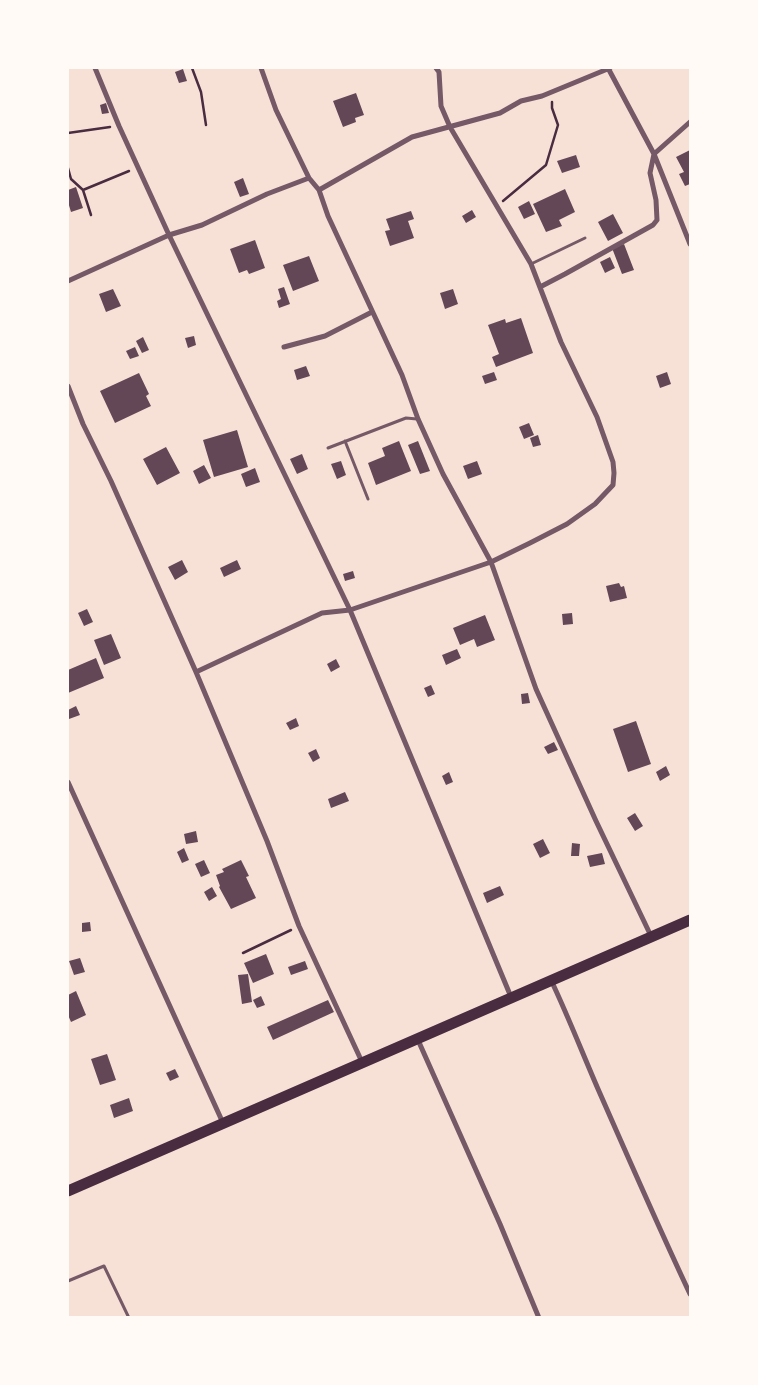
<!DOCTYPE html>
<style>
body{margin:0}
#map{position:relative;width:758px;height:1385px;overflow:hidden;background:#f7e1d7;font-family:Signika,sans-serif}
canvas{display:block}
.frame{position:absolute;inset:0;border:69px solid #fffaf5;pointer-events:none}
</style>
<div id="map">
<canvas width="758" height="1385"></canvas>
<div class="frame"></div>
</div>
<script>
const g = document.querySelector('canvas').getContext('2d');
g.lineJoin = 'round';
function paint(path, color) { g.fillStyle = color; g.fill(path, 'evenodd'); }
function stroke(path, color, width, dash) { g.strokeStyle = color; g.lineWidth = width; g.lineCap = dash ? 'butt' : 'round'; g.setLineDash(dash || []); g.stroke(path); }
const building = new Path2D(`
 M 183,69 L 187,81 L 179,83 L 175,72 Z
 M 356,93 L 364,115 L 355,118 L 356,122 L 343,127 L 333,101 Z
 M 106,103 L 109,113 L 102,114 L 100,105 Z
 M 690,150 L 690,184 L 685,186 L 679,174 L 684,172 L 676,157 Z
 M 576,155 L 580,167 L 562,173 L 557,161 Z
 M 243,178 L 249,194 L 240,197 L 234,182 Z
 M 76,187 L 83,208 L 71,212 L 68,202 L 68,190 Z
 M 565,189 L 575,212 L 559,220 L 562,226 L 546,232 L 533,204 Z
 M 529,201 L 535,214 L 524,219 L 518,207 Z
 M 472,210 L 476,217 L 466,223 L 462,216 Z
 M 411,211 L 414,219 L 408,221 L 414,238 L 390,246 L 385,231 L 390,230 L 386,219 Z
 M 613,214 L 623,233 L 608,241 L 598,222 Z
 M 255,240 L 265,268 L 249,274 L 247,270 L 239,273 L 230,249 Z
 M 624,244 L 634,270 L 622,274 L 612,248 Z
 M 309,256 L 319,281 L 293,291 L 283,265 Z
 M 610,257 L 615,268 L 605,273 L 600,262 Z
 M 284,287 L 290,304 L 279,308 L 277,301 L 281,299 L 278,289 Z
 M 113,289 L 121,306 L 106,312 L 99,294 Z
 M 453,289 L 458,304 L 445,309 L 440,293 Z
 M 521,318 L 533,353 L 496,367 L 492,357 L 499,354 L 488,325 L 505,319 L 506,323 Z
 M 194,336 L 196,345 L 188,348 L 185,338 Z
 M 143,337 L 149,350 L 142,353 L 136,341 Z
 M 135,347 L 139,356 L 130,359 L 126,351 Z
 M 306,366 L 310,376 L 297,380 L 294,370 Z
 M 494,372 L 497,380 L 485,384 L 482,376 Z
 M 667,372 L 671,384 L 660,388 L 656,376 Z
 M 139,373 L 149,394 L 146,396 L 151,406 L 115,423 L 100,391 Z
 M 529,423 L 534,435 L 524,439 L 519,427 Z
 M 237,430 L 248,467 L 214,477 L 203,440 Z
 M 538,435 L 541,445 L 533,447 L 530,438 Z
 M 399,441 L 411,471 L 376,485 L 368,463 L 385,456 L 382,448 Z
 M 418,441 L 430,471 L 420,474 L 408,445 Z
 M 166,447 L 180,473 L 157,485 L 143,459 Z
 M 302,454 L 308,469 L 297,474 L 290,459 Z
 M 341,461 L 346,475 L 337,479 L 331,464 Z
 M 477,461 L 482,474 L 468,479 L 463,466 Z
 M 204,465 L 211,478 L 199,484 L 193,471 Z
 M 255,468 L 260,482 L 246,487 L 241,474 Z
 M 182,560 L 188,572 L 175,580 L 168,567 Z
 M 237,560 L 241,569 L 224,577 L 220,568 Z
 M 353,571 L 355,578 L 345,581 L 343,574 Z
 M 619,583 L 621,587 L 624,586 L 627,598 L 610,602 L 606,586 Z
 M 87,609 L 93,622 L 84,626 L 78,613 Z
 M 572,613 L 573,624 L 563,625 L 562,614 Z
 M 485,615 L 495,640 L 477,647 L 474,639 L 460,645 L 453,628 Z
 M 111,634 L 121,658 L 104,665 L 94,640 Z
 M 457,649 L 461,658 L 446,665 L 442,655 Z
 M 96,658 L 104,678 L 68,693 L 68,670 Z
 M 336,659 L 340,667 L 331,672 L 327,664 Z
 M 431,685 L 435,694 L 428,697 L 424,688 Z
 M 528,693 L 530,703 L 522,704 L 521,694 Z
 M 76,706 L 80,715 L 69,719 L 68,710 Z
 M 296,718 L 299,726 L 290,730 L 286,723 Z
 M 636,721 L 651,764 L 628,772 L 613,729 Z
 M 554,742 L 558,750 L 548,754 L 544,747 Z
 M 316,749 L 320,758 L 313,762 L 308,753 Z
 M 666,766 L 670,775 L 660,781 L 656,772 Z
 M 449,772 L 453,782 L 446,785 L 442,776 Z
 M 345,792 L 349,801 L 331,808 L 328,799 Z
 M 635,813 L 643,826 L 635,831 L 627,818 Z
 M 196,831 L 198,842 L 186,844 L 184,834 Z
 M 543,839 L 550,853 L 540,858 L 533,844 Z
 M 572,843 L 580,844 L 579,856 L 571,856 Z
 M 184,848 L 189,860 L 182,863 L 177,852 Z
 M 602,853 L 605,864 L 590,867 L 587,856 Z
 M 204,860 L 210,873 L 201,877 L 195,864 Z
 M 241,860 L 249,876 L 246,877 L 256,898 L 231,909 L 219,887 L 220,886 L 216,875 L 224,872 L 222,869 Z
 M 500,886 L 504,895 L 487,903 L 483,893 Z
 M 212,887 L 217,896 L 209,901 L 204,892 Z
 M 90,922 L 91,931 L 82,932 L 82,923 Z
 M 266,954 L 274,974 L 253,983 L 244,963 Z
 M 80,958 L 85,972 L 74,975 L 69,961 Z
 M 305,961 L 308,969 L 291,975 L 288,967 Z
 M 248,974 L 252,1002 L 242,1004 L 238,975 Z
 M 76,991 L 86,1015 L 71,1022 L 68,1015 L 68,995 Z
 M 261,996 L 265,1005 L 257,1008 L 253,1000 Z
 M 328,1000 L 334,1012 L 273,1040 L 267,1027 Z
 M 107,1054 L 116,1080 L 100,1085 L 91,1059 Z
 M 175,1069 L 179,1077 L 170,1081 L 166,1073 Z
 M 129,1098 L 133,1111 L 114,1118 L 110,1105 Z`);
const path = new Path2D(`
 M 192,68 L 201,92 L 206,125
 M 68,133 L 110,127
 M 68,168 L 71,179 L 83,190
 M 503,201 L 546,165 L 558,125 L 552,108 L 552,102
 M 91,215 L 83,190 L 129,171
 M 243,953 L 291,930`);
const service = new Path2D(`
 M 531,264 L 585,238
 M 345,441 L 368,499
 M 328,448 L 406,418 L 417,419
 M 68,1281 L 104,1266 L 129,1318`);
const minor = new Path2D(`
 M 261,68 L 276,110 L 309,178 L 319,190 L 328,216 L 402,375 L 418,419 L 443,474 L 491,562 L 536,689 L 596,821 L 651,936
 M 608,68 L 654,154 L 690,244
 M 309,178 L 267,194 L 202,225 L 169,235 L 350,610 L 511,997
 M 319,190 L 412,137 L 500,113 L 521,101 L 542,96 L 610,68
 M 68,281 L 169,235 L 119,126 L 95,68
 M 540,287 L 565,274 L 653,225 L 657,220 L 656,200 L 650,173 L 654,154 L 690,122
 M 284,347 L 325,336 L 372,312
 M 68,386 L 83,424 L 111,481 L 196,672 L 267,841 L 299,926 L 362,1062
 M 196,672 L 322,613 L 350,610 L 491,562 L 530,543 L 567,524 L 595,504 L 613,485 L 614,473 L 613,462 L 597,417 L 561,342 L 531,264 L 450,127 L 441,106 L 439,72 L 436,68
 M 68,782 L 223,1123
 M 551,980 C 568,1016 582,1052 598,1089 C 628,1157 658,1226 690,1294
 M 418,1040 L 500,1224 L 539,1318`);
const trunk = new Path2D(`
 M 68,1191 L 690,920`);
paint(building, '#644757');
stroke(path, '#4a2c40', 2.5);
stroke(service, '#755966', 3);
stroke(minor, '#755966', 5);
stroke(trunk, '#4a2c40', 11);
</script>
